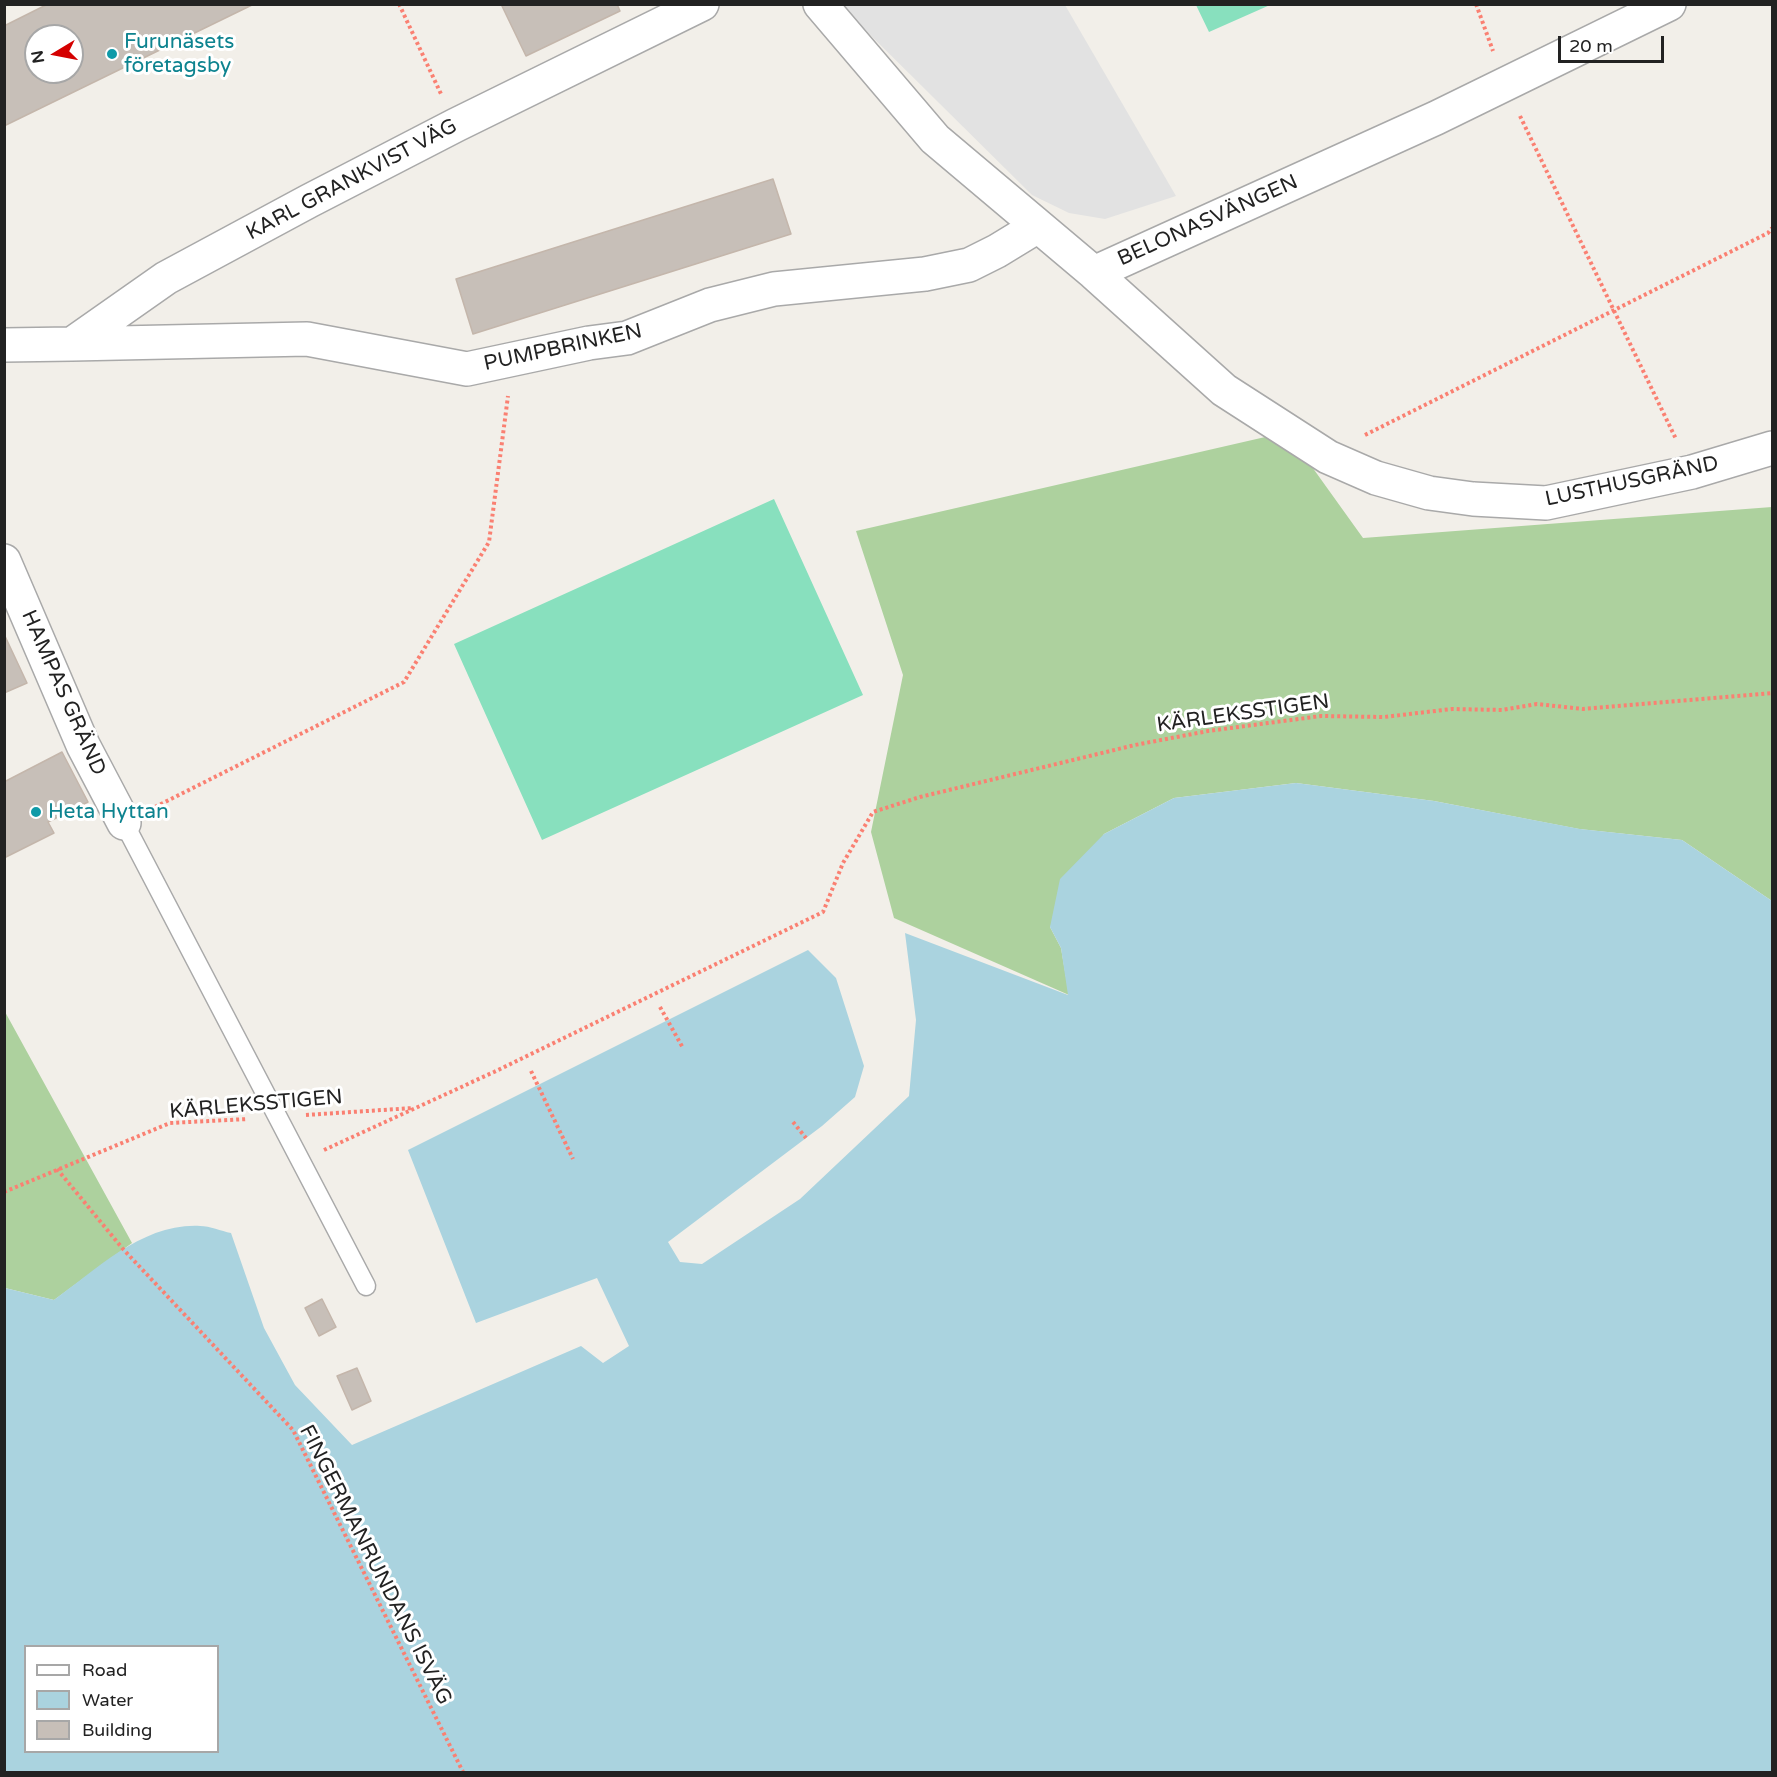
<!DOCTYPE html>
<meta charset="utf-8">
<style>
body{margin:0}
#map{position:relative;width:1777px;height:1777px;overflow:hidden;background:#f2efe9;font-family:"Varela Round",sans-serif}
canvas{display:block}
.frame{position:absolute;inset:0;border:6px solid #222;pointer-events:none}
.legend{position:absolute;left:24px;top:1645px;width:195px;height:108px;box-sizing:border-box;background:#fff;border:2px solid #a7a7a7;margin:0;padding:8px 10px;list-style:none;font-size:18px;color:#222}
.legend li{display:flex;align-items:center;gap:12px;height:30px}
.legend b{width:30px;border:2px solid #a7a7a7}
.north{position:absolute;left:24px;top:24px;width:60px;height:60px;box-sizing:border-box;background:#fff;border:2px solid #a7a7a7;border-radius:50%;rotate:260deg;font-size:16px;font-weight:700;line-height:24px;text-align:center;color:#222}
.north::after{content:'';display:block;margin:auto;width:21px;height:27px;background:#d40000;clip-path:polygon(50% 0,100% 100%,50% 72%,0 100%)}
.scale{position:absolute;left:1558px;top:36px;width:106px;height:27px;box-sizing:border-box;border:3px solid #222;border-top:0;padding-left:8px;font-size:18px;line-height:21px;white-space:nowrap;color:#222;-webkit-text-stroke:4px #fff;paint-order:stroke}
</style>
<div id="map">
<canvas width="1777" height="1777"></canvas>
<div class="frame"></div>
<ul class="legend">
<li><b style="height:8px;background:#fff"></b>Road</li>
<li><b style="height:16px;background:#aad3df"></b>Water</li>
<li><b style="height:16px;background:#c7bfb8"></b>Building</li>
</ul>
<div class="north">N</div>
<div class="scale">20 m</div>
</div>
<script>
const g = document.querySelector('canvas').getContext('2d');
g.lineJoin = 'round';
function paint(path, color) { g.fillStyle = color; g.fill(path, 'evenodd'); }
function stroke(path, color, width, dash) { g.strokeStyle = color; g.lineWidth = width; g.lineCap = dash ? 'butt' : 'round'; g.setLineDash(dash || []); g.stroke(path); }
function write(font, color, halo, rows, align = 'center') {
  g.font = font + ' "Varela Round",sans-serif'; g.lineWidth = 6; g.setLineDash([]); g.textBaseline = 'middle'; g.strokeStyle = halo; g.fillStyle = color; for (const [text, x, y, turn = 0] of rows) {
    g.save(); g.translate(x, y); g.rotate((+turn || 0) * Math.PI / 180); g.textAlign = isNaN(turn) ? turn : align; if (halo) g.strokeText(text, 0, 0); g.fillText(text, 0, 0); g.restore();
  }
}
const forest = new Path2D(`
 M 1287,432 L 1363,538 L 1772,507 L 1772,901 L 1682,840 L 1579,829 L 1434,801 L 1296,783 L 1174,798 L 1104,834 L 1050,927 L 1061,948 L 1069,995 L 894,918 L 871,832 L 903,675 L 856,531 Z
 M 4,1010 L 132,1243 L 54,1300 L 5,1288 Z`);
const pitch = new Path2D(`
 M 1196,5 L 1270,5 L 1209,32 Z
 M 774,499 L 863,695 L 542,840 L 454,644 Z`);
const parking = new Path2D(`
 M 840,5 L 1065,5 L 1176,196 L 1105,219 L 1069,213 L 1032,195 Z`);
const water = new Path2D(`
 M 1296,783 L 1434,801 L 1580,829 L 1682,840 L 1772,901 L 1772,1772 L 5,1772 L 5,1288 L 54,1300 C 97,1269 143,1223 200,1226 C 210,1226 221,1231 231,1233 L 264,1328 L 295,1385 L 352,1445 L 581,1346 L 603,1363 L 629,1346 L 597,1278 L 476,1323 L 408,1150 L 808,950 L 836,978 L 864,1066 L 855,1097 L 822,1126 L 668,1242 L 680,1262 L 702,1264 L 800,1199 L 909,1096 L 916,1020 L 905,933 L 1068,995 L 1061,948 L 1050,927 L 1060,879 L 1104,834 L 1174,798 ZM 26,1646 L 218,1646 L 218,1752 L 26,1752 Z`);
const building = new Path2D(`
 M 48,4 L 254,4 L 4,126 L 4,26 ZM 36,36 L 72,36 L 72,72 L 36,72 Z
 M 501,4 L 617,4 L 620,11 L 526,56 Z
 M 773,179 L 791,234 L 473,334 L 456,279 Z
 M 4,634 L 27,683 L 4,693 Z
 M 62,752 L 88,802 L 48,822 L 54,833 L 4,858 L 4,782 Z
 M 322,1299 L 336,1327 L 319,1336 L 305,1308 Z
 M 357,1368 L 371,1401 L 352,1410 L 337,1376 Z`);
const path = new Path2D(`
 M 399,4 L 441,94
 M 1476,4 L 1493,51
 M 1520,116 L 1676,439
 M 1365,435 L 1768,233 L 1772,228
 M 155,807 L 404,682 L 489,542 L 508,396
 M 660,1007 L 683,1048
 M 531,1071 L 573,1159
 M 306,1115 L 413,1108
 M 793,1122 L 806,1138
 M 324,1150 L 494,1072 L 823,912 L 843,863 L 873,812 L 920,797 L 1135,745 L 1208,731 L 1321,716 L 1384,717 L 1452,709 L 1502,710 L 1537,704 L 1583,709 L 1772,693
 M 57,1169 L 123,1249 L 293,1430 L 463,1772
 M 4,1192 L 170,1123 L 248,1119`);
const lane = new Path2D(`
 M 124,823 L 366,1286`);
const street = new Path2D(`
 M 820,4 L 935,139 L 1094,273 L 1436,118 L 1669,4
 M 1094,273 L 1224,390 L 1328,457 L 1376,478 L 1429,493 L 1473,499 L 1546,503 L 1692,472 L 1772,448
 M 72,344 L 307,339 L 467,369 L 589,343 L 627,338 L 710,305 L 774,289 L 925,274 L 969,265 L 997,251 L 1038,226
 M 4,345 L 72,344 L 166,278 L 309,201 L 456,125 L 702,4
 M 4,561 L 83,745 L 124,823`);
const markers = [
 [112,54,6,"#0f9aa8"],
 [36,812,6,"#0f9aa8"]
];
const cultureNames = [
 ["Furunäsets",124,42],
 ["företagsby",124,66],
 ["Heta Hyttan",48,812]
];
const streetNames = [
 ["KARL GRANKVIST VÄG",352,180,-28],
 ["BELONASVÄNGEN",1208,221,-24],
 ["PUMPBRINKEN",563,348,-12],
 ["LUSTHUSGRÄND",1632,482,-12],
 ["HAMPAS GRÄND",63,693,66],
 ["KÄRLEKSSTIGEN",1243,714,-8],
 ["KÄRLEKSSTIGEN",256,1105,-5],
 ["FINGERMANRUNDANS ISVÄG",375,1565,63]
];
paint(forest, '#add19e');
paint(pitch, '#88e0be');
paint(parking, '#e2e2e2');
paint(water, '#aad3df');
paint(building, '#c7bfb8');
stroke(building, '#c4b6ab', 1.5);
stroke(lane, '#a9a9a9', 21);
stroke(street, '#a9a9a9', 36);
stroke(path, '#fa8072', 4, [3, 3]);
stroke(lane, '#fff', 18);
stroke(street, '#fff', 33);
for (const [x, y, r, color] of markers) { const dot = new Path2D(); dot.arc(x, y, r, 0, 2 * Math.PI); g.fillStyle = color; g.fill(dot); stroke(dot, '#fff', 2); }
write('21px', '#0d838f', '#fff', cultureNames, 'left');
write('21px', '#222', '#fff', streetNames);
</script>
